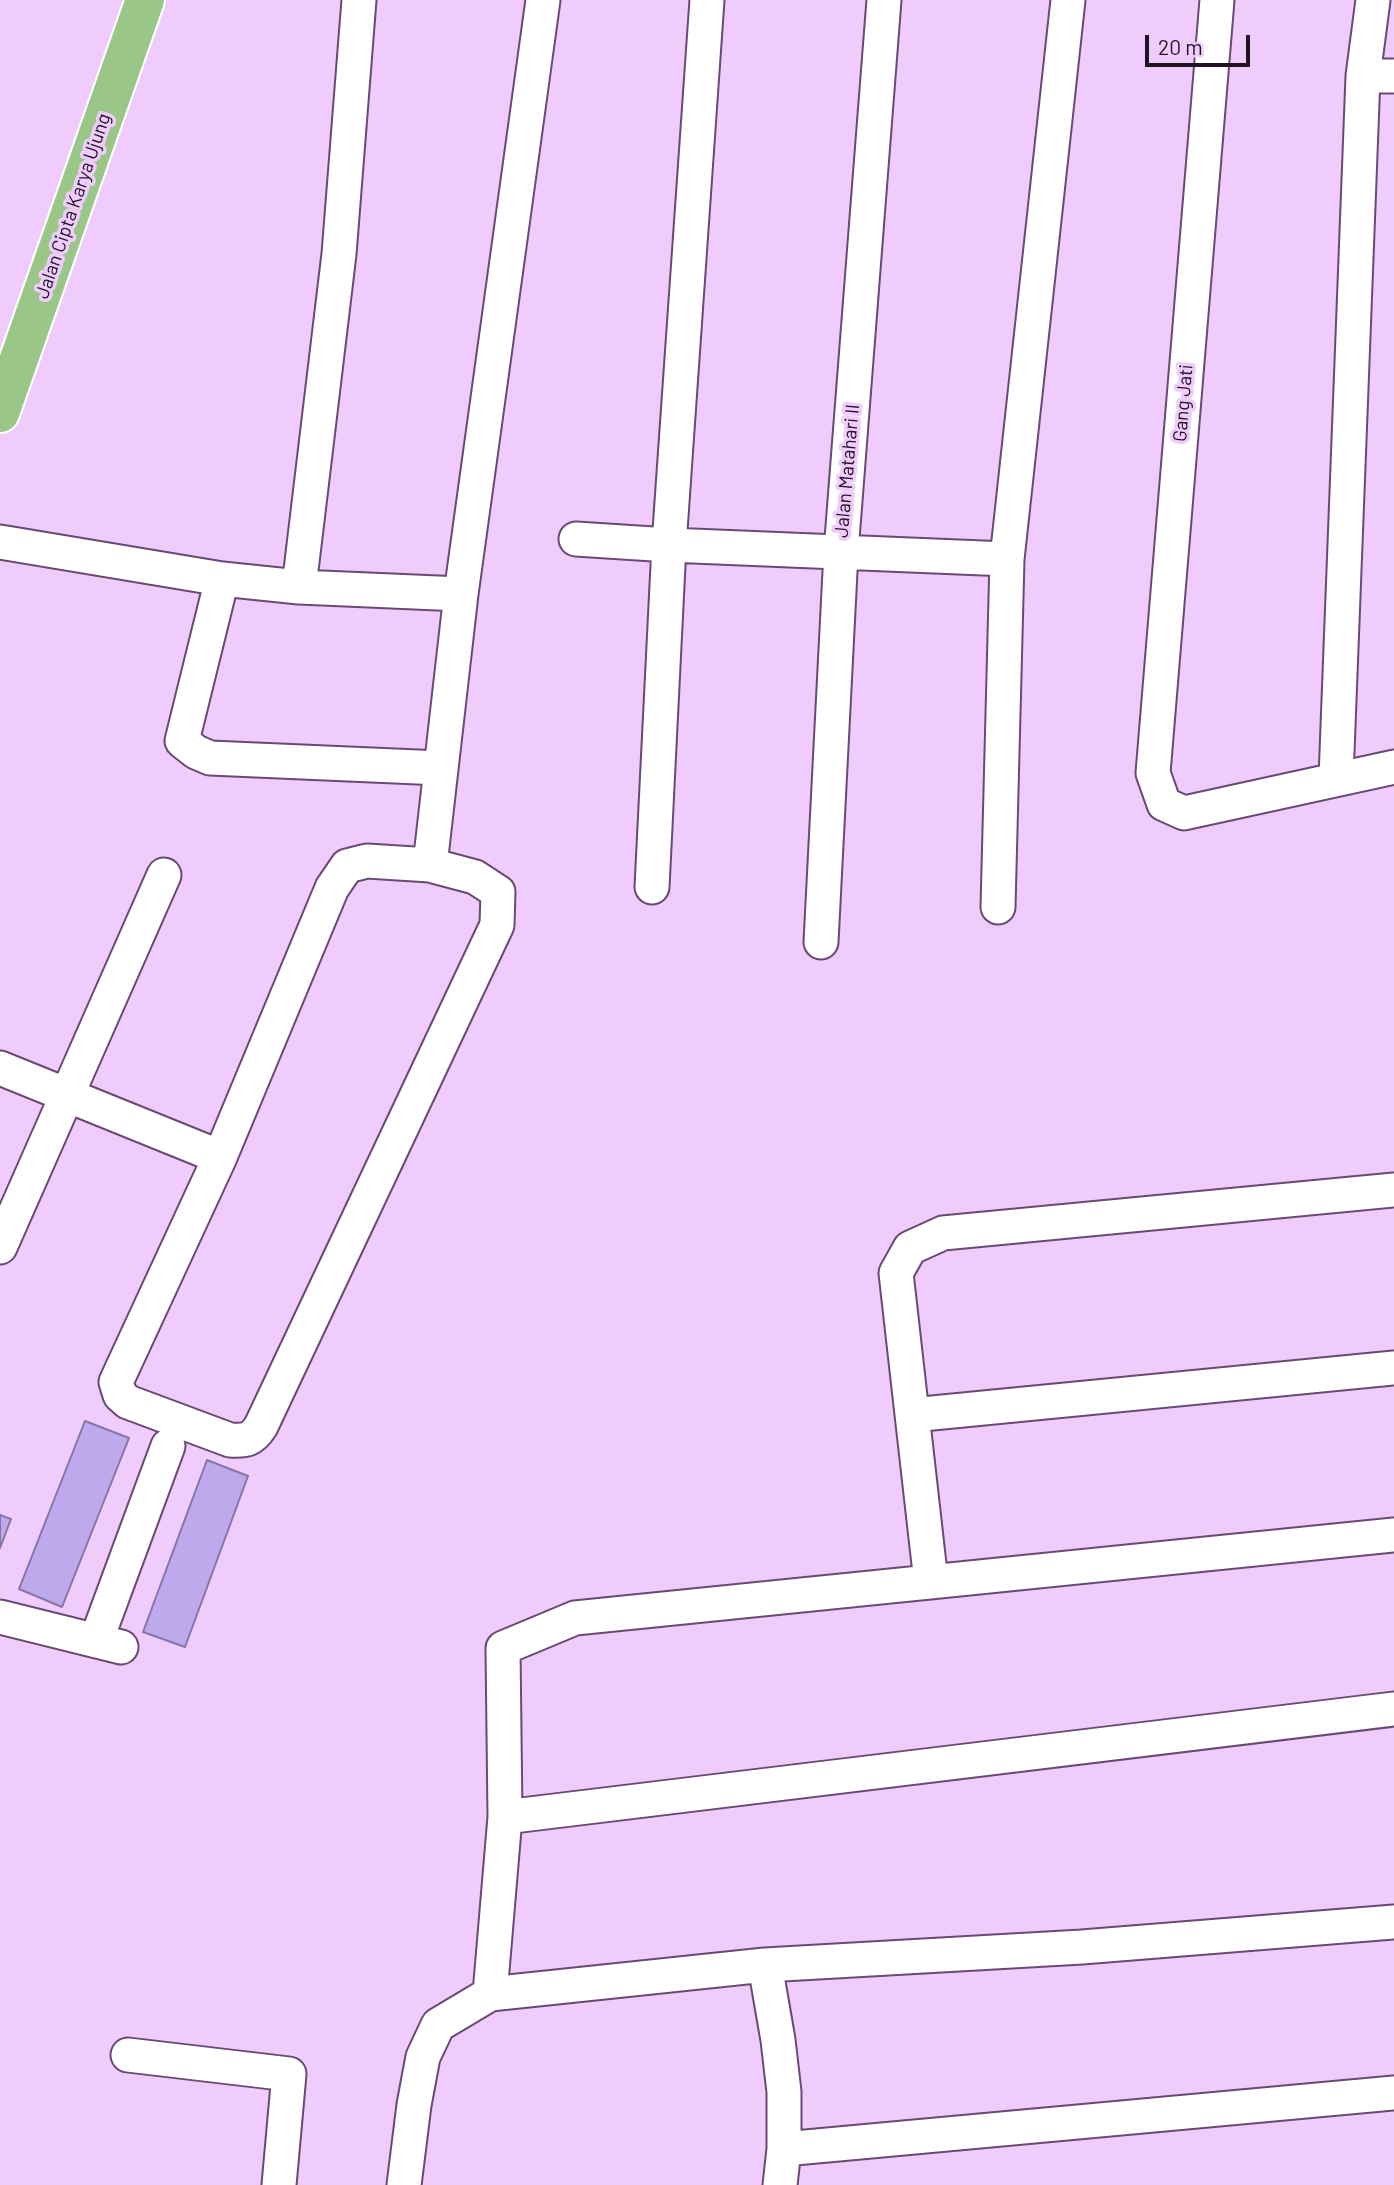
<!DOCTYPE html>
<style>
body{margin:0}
#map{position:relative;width:1394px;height:2185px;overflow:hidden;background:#f0ccfc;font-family:Barlow,sans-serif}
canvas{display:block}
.scale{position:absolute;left:1145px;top:35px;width:105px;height:32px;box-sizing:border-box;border:4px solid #201324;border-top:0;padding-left:9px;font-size:21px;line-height:24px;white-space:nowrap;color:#201324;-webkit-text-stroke:5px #f0ccfc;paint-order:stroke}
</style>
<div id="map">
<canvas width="1394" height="2185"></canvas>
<div class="scale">20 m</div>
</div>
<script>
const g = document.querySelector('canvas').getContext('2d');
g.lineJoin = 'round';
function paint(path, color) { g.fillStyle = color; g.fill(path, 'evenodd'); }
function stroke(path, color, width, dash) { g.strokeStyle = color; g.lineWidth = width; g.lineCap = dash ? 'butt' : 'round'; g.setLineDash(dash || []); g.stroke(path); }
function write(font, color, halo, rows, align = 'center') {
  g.font = font + ' Barlow,sans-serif'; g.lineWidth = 7; g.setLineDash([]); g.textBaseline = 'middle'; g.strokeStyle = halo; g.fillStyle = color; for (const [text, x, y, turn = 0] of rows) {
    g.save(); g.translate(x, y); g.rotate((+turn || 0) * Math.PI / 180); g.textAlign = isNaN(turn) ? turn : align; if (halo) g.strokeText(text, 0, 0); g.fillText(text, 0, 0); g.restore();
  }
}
const building = new Path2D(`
 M 85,1421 L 129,1438 L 62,1607 L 19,1589 Z
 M 207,1460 L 248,1476 L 185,1647 L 143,1632 Z
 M 0,1515 L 11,1519 L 0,1548 Z`);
const street = new Path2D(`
 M 1217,0 L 1153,773 L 1164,804 L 1184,813 L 1394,767
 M 1363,76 L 1394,76
 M 576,539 L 669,545 L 1007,559
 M 0,542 L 222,579 L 299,587 L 461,594
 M 222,579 L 182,741 L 196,752 L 210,758 L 441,768
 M 299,587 L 339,254 L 359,0
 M 1336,778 L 1363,76 L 1373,0
 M 367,861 L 430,865 L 475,877 L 498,892 L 497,925 L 261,1426 C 252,1440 246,1441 230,1440 L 128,1402 L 120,1395 L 116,1382 L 220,1157 L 332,888 L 347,866 Z
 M 430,865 L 461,594 L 543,0
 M 652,887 L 669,545 L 707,0
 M 998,907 L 1007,559 L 1068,0
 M 821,942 L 841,552 L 884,0
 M 0,1068 L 220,1157
 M 0,1247 L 164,875
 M 912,1415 L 1394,1368
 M 931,1582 L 896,1273 L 910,1248 L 943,1233 L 1394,1190
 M 0,1617 L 121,1647
 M 96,1641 L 168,1446
 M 505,1817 L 1394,1709
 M 765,1965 L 778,2040 L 784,2092 L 784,2149 L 1394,2093
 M 490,1994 L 505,1817 L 503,1648 L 575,1618 L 1394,1535
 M 128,2055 L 289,2074 L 279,2185
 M 404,2185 L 414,2105 L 423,2057 L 438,2025 L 490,1994 L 765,1965 L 1082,1947 L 1394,1922
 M 780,2185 L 784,2149`);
const primary = new Path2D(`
 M 0,413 L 145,0`);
const streetNames = [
 ["Jalan Cipta Karya Ujung",73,206,-71],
 ["Gang Jati",1183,403,-85],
 ["Jalan Matahari II",847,471,-85]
];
paint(building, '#bda9eb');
stroke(building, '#8576a7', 2);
stroke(street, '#694a73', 37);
stroke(primary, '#fff', 42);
stroke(street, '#fff', 33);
stroke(primary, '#9ac787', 38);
write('19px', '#201324', '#f0ccfc', streetNames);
</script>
